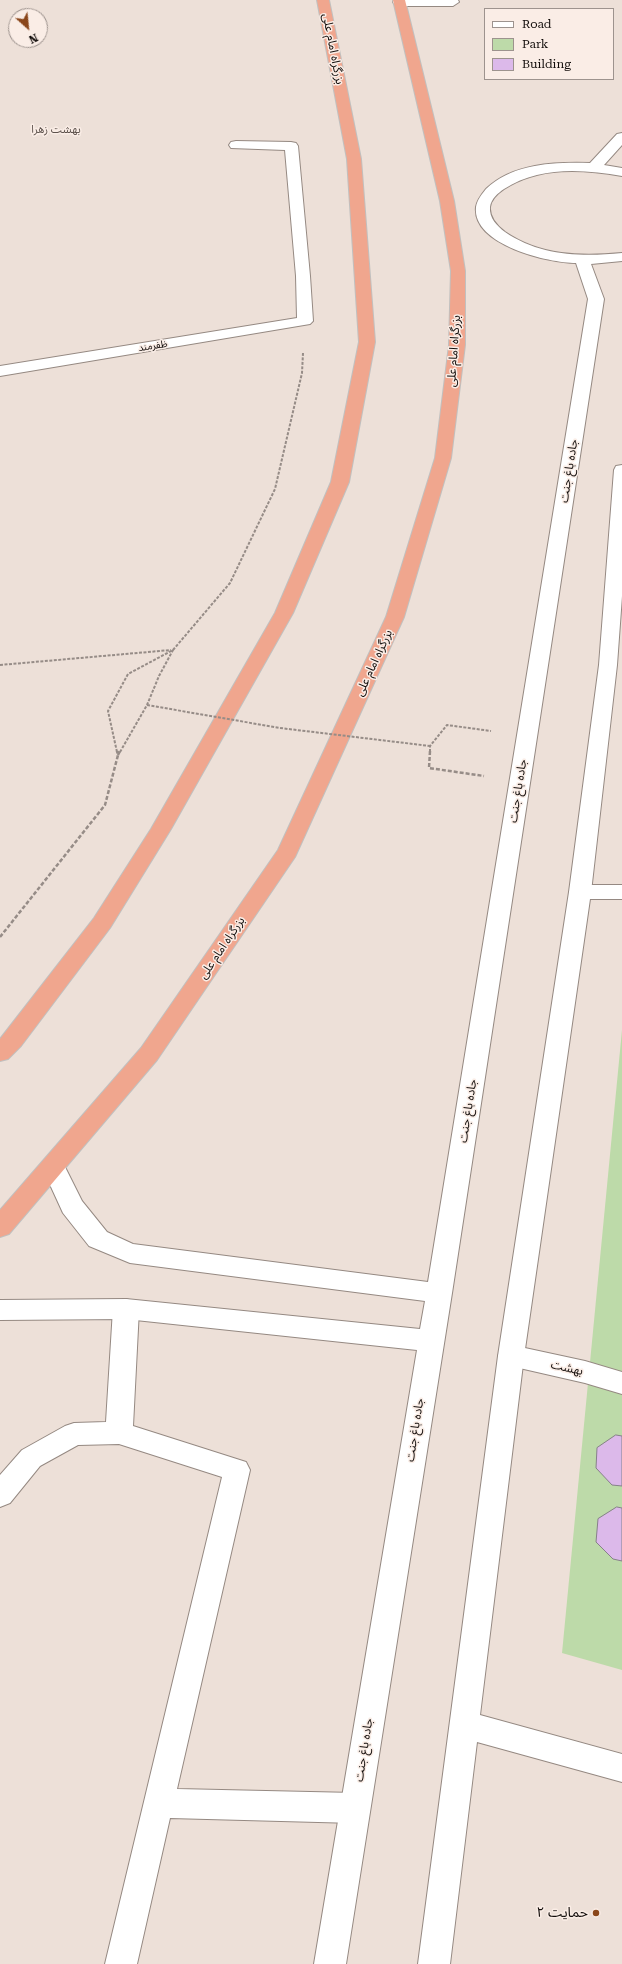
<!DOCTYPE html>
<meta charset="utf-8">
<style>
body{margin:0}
#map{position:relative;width:622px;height:1964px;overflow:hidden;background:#ede0d8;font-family:"Roboto Serif",serif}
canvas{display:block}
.legend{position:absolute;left:484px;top:8px;width:130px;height:72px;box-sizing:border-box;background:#faede6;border:1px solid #9d938e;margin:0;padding:5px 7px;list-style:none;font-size:12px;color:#110c0a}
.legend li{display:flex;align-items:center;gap:8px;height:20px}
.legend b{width:20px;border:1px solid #9d938e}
.north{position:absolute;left:8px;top:8px;width:40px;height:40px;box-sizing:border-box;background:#faede6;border:1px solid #9d938e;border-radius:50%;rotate:153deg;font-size:11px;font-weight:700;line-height:16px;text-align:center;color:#110c0a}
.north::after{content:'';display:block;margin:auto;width:14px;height:18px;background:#8a461a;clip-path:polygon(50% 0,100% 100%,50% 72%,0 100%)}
</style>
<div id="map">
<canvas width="622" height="1964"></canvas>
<ul class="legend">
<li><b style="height:5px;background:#fff"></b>Road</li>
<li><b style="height:11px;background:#bddaa9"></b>Park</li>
<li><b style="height:11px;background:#dcb9ea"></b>Building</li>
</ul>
<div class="north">N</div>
</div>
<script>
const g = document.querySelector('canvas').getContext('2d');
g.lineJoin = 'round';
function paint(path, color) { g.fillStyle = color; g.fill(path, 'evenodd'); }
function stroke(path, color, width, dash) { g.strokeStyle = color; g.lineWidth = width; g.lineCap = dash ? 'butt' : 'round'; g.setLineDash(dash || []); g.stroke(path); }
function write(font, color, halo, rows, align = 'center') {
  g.font = font + ' "Roboto Serif","Noto Sans Arabic",serif'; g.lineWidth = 3; g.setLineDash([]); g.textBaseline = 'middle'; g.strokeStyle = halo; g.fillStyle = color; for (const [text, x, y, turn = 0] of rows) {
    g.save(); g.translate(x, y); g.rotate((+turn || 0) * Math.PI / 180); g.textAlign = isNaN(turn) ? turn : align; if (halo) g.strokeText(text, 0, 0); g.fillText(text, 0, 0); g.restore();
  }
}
const green = new Path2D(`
 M 622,1030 L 622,1670 L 562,1653 Z`);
const building = new Path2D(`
 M 616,1435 L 622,1436 L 622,1486 L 612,1485 L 596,1468 L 597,1448 Z
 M 617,1507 L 622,1508 L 622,1561 L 613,1559 L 596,1542 L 598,1519 Z`);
const pathFar1 = new Path2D(`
 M 0,665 L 171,650
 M 117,752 L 108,711 L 128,674 L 173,650 L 230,583 L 275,489 L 302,373 L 303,353
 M 120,752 L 147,705 L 159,676 L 173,650
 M 430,752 L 430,746 L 447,725 L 491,731`);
const path = new Path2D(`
 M 430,751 L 429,768 L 484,776
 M 118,755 L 120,751
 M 0,937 L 105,805 L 118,755 L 117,751`);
const lane = new Path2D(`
 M 394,0 L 458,0 L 459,2 L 453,6 L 399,6 L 395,5 L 393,2 Z
 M 580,885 L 622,885 L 622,899 L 580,899 L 573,897 L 569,892 L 573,887 Z
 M 126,1299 L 135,1302 L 139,1309 L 133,1426 L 246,1462 L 250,1470 L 177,1789 L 355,1793 L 366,1798 L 370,1808 L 366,1818 L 355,1823 L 170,1818 L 137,1964 L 105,1964 L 222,1477 L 119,1444 L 78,1445 L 40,1466 L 10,1503 L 0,1507 L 0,1475 L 22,1450 L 65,1426 L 74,1423 L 106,1422 L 113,1309 L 117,1302 Z
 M 511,1345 L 585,1361 L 622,1372 L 622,1394 L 585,1383 L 502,1364 L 498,1356 L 502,1348 Z`);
const street = new Path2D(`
 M 622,133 L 622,145 L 604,165 L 622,168 L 622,176 C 583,169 539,166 504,189 C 498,193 491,199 490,207 C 489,218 497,226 505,232 C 540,256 581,257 622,253 L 622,261 L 591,264 L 604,299 L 452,1293 L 346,1964 L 314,1964 L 417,1350 L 126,1319 L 0,1320 L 0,1300 L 126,1299 L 420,1329 L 425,1301 L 130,1263 L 89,1246 L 63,1213 L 41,1165 L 45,1159 L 53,1156 L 61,1159 L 82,1201 L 107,1232 L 133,1244 L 428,1282 L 588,299 L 576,263 C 549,263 472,245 476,207 C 477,200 482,194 486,189 C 513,163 555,162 590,163 L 617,134 Z
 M 236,141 L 291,142 L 296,143 L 298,146 L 310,276 L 313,321 L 310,324 L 0,376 L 0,366 L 297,318 L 296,276 L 285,150 L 231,148 L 229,145 L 231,142 Z
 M 622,465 L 622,596 L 617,665 L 591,892 L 524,1356 L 480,1715 L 622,1754 L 622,1782 L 477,1742 L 450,1964 L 418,1964 L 498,1356 L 569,892 L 599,665 L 614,470 L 616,466 Z`);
const highway = new Path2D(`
 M 317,0 L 329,0 L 361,159 L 375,342 L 349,482 L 293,613 L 171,829 L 110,928 L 21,1046 L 8,1059 L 0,1061 L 0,1039 L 94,918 L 151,829 L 275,613 L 331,482 L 359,342 L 347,159 Z
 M 393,0 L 405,0 L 454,201 L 465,271 L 465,345 L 451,458 L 404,617 L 295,857 L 157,1060 L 9,1234 L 0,1237 L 0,1210 L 141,1048 L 278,850 L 386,617 L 435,458 L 449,345 L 451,271 L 440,201 Z`);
const pathBridge = new Path2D(`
 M 147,705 L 280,728 L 430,746`);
const markers = [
 [596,1913,4,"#8a461a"]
];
const farStreetnames = [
 ["ظفرمند",153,346,-9]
];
const farNeighbourhoodnames = [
 ["بهشت زهرا",56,130]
];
const streetNames = [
 ["بزرگراه امام علی",333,49,79],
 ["بزرگراه امام علی",454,351,-86],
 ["جاده باغ جنت",569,471,-81],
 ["بزرگراه امام علی",374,663,-65],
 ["جاده باغ جنت",518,791,-81],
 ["بزرگراه امام علی",222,948,-56],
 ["جاده باغ جنت",468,1111,-81],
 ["بهشت",567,1368,13],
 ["جاده باغ جنت",415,1430,-81],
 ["جاده باغ جنت",364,1750,-81]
];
const nearPoinames = [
 ["حمایت ۲",588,1913]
];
paint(green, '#bddaa9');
paint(building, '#dcb9ea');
stroke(building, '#87808a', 1);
stroke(lane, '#958982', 2);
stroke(street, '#958982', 2);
stroke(highway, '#c1c0bf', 2);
stroke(pathFar1, '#968c87', 2, [3, 1.5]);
stroke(path, '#968c87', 2.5, [4, 2]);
paint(lane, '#fff');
paint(street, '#fff');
paint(highway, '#f0a68e');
stroke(pathBridge, '#968c87', 2, [3, 1.5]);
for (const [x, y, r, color] of markers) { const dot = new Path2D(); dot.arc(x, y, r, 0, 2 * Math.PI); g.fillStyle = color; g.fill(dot); stroke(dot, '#faede6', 1.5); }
write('10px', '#110c0a', '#faede6', farStreetnames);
write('11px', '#5d524c', '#faede6', farNeighbourhoodnames);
write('12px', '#110c0a', '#faede6', streetNames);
write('14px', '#110c0a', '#faede6', nearPoinames, 'right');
</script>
